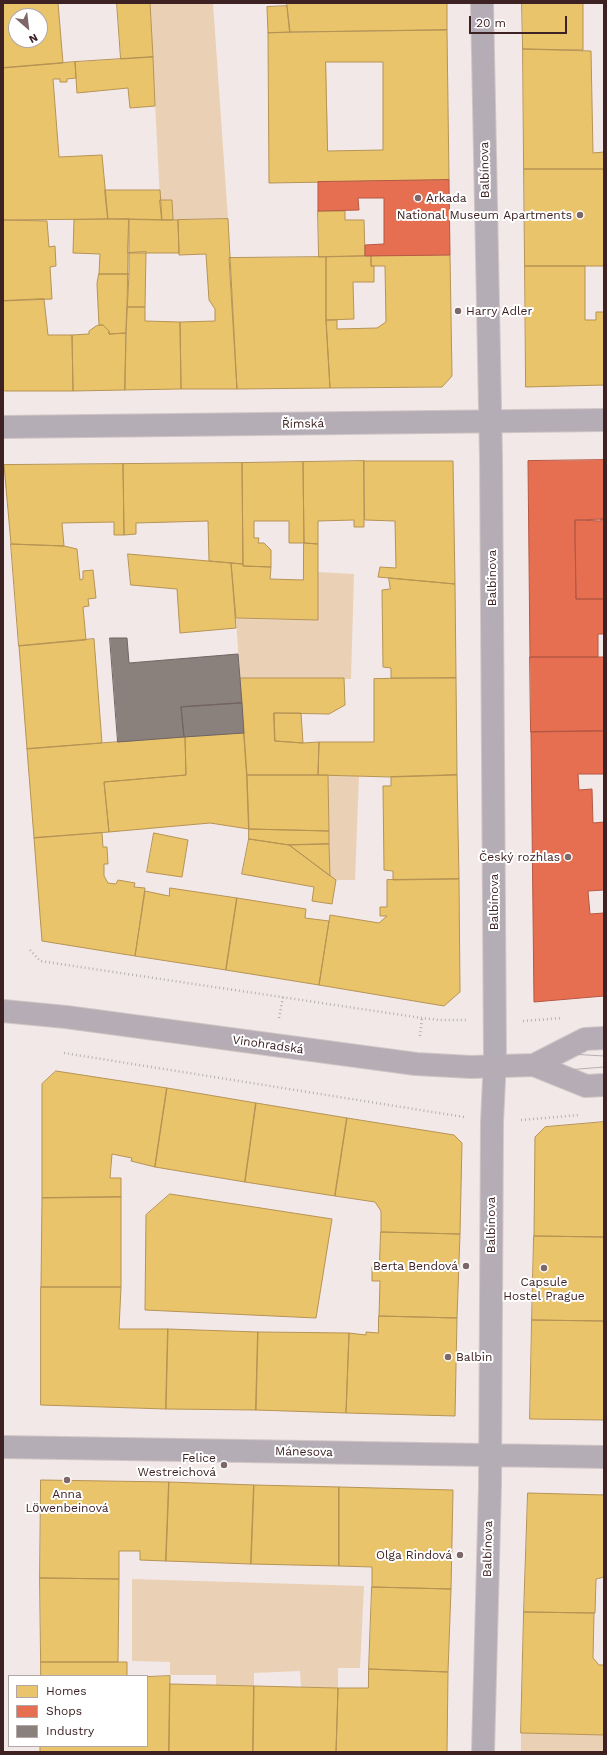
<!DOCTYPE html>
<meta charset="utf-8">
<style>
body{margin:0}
#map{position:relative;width:607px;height:1755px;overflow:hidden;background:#f2e8e8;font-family:"Work Sans",sans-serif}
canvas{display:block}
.frame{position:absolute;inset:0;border:4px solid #3e2123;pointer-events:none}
.legend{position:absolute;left:8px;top:1675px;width:140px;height:72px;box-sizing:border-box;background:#fff;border:1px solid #b2a6a7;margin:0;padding:5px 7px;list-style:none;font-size:12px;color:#3e2123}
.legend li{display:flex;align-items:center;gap:8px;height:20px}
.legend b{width:20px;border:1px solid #b2a6a7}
.north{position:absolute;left:8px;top:8px;width:40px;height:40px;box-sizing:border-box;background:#fff;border:1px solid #b2a6a7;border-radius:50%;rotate:152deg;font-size:11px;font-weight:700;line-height:16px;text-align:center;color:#3e2123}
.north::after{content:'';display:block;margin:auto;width:14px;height:18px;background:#7d6768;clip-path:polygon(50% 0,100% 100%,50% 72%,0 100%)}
.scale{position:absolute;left:469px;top:16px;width:98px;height:18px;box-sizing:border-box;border:2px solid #3e2123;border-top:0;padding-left:5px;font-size:12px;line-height:14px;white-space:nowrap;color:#3e2123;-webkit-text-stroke:3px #fff;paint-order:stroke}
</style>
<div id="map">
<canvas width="607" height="1755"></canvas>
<div class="frame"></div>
<ul class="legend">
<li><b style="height:11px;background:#e9c46a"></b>Homes</li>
<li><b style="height:11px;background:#e76f51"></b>Shops</li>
<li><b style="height:11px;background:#8a817c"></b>Industry</li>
</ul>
<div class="north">N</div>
<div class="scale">20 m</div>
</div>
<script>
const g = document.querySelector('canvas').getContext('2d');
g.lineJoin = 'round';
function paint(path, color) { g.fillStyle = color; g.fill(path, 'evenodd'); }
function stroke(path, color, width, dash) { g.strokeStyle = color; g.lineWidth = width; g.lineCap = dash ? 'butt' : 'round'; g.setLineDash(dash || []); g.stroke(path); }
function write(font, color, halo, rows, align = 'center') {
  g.font = font + ' "Work Sans",sans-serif'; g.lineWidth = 4; g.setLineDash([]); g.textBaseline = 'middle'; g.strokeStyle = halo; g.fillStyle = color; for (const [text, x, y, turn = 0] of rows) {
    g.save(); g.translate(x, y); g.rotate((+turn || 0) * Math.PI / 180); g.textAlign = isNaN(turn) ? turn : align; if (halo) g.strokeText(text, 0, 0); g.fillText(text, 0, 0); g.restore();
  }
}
const green = new Path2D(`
 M 150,3 L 213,3 L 228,219 L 173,220 L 172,200 L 160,200 Z
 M 318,572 L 354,574 L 351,679 L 240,678 L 236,619 L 318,620 Z
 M 328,775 L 359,776 L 355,880 L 336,880 L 330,876 Z
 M 132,1579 L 364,1586 L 360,1668 L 338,1668 L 338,1688 L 301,1687 L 300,1671 L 254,1673 L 254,1686 L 216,1685 L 216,1675 L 170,1675 L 170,1662 L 132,1661 Z
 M 521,1733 L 604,1735 L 604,1752 L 521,1752 Z`);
const homes = new Path2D(`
 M 3,3 L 58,3 L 63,63 L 3,68 ZM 16,16 L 40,16 L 40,40 L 16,40 Z
 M 117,3 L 150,3 L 153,57 L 121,59 Z
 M 287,3 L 447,3 L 447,30 L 290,32 Z
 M 522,3 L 583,3 L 583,50 L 523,49 Z
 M 287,6 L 290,32 L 268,33 L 267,7 Z
 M 447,30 L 449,180 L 269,183 L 268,33 ZM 326,62 L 383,62 L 383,150 L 328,151 Z
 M 523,49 L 591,51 L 593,153 L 604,152 L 604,169 L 524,169 Z
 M 153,57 L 155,106 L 130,108 L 128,88 L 77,93 L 75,62 Z
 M 75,62 L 76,78 L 67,79 L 67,82 L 60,82 L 60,79 L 53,79 L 59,157 L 102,155 L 108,219 L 3,220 L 3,68 Z
 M 524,169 L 604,169 L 604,266 L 525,266 Z
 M 105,190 L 160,190 L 162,220 L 108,219 Z
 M 160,200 L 172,200 L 173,220 L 162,220 Z
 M 318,211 L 345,211 L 345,220 L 364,220 L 365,256 L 319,257 Z
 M 129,219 L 178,220 L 179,253 L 128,253 Z
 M 129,219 L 129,274 L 99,274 L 100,254 L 73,253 L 74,220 Z
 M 228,219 L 237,389 L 181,389 L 180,322 L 215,321 L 215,309 L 209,300 L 206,254 L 179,255 L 178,220 Z
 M 3,220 L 47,221 L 49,247 L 55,246 L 56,266 L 50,267 L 52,299 L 3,301 Z
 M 146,252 L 145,307 L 127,307 L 128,253 Z
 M 450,255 L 452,376 L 442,387 L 330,388 L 326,320 L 337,320 L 337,329 L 377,328 L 386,322 L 385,266 L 371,266 L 371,256 Z
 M 371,256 L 371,266 L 374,266 L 374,282 L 353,282 L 354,319 L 326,320 L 326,257 Z
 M 326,257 L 326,320 L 330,388 L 237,389 L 229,258 Z
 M 525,266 L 585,266 L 585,320 L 596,320 L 596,312 L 604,312 L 604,385 L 526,387 Z
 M 99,274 L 129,274 L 126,333 L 109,334 L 109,331 L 103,325 L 99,325 L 97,284 Z
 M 44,299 L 48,335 L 72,335 L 73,391 L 5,391 L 3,390 L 3,301 Z
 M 127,307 L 145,307 L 145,321 L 180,322 L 181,389 L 125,390 Z
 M 103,325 L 109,331 L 109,334 L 126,333 L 125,390 L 73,391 L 72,335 L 89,334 L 89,331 L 96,326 Z
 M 364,461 L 364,527 L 354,527 L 354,520 L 318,521 L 318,544 L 304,543 L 303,462 Z
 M 364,461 L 453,461 L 455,584 L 378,577 L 380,567 L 396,568 L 395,521 L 365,520 Z
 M 303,462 L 304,543 L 289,543 L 289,521 L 254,521 L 254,538 L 259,538 L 258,543 L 264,543 L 271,550 L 271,567 L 243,566 L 242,463 Z
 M 242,463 L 243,564 L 209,561 L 208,521 L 136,523 L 136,534 L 124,535 L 123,464 Z
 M 123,464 L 124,535 L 114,535 L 114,522 L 62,523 L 64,546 L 11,544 L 4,465 Z
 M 304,543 L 318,544 L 318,620 L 236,618 L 231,563 L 243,564 L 243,566 L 271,567 L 270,579 L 303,580 Z
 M 11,544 L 64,546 L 77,549 L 80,580 L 83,579 L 83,571 L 93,570 L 96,598 L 88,599 L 89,606 L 83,607 L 86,640 L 19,646 Z
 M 128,554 L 231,563 L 236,628 L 180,633 L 177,589 L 131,585 Z
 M 389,578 L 455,584 L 456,678 L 391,678 L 391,668 L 383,667 L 382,590 L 390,589 Z
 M 94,639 L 102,743 L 27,749 L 19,646 Z
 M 240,678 L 344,678 L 345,705 L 329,714 L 274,713 L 275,741 L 303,743 L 319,742 L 318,775 L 247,775 Z
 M 456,678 L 457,775 L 391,777 L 318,775 L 319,742 L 374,742 L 374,679 Z
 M 274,713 L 301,713 L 303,743 L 275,741 Z
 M 244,733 L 247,775 L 249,829 L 210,823 L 109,832 L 104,782 L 186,775 L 185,737 Z
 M 185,737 L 186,775 L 104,782 L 109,832 L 34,838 L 27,749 Z
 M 247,775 L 328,775 L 329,831 L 249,829 Z
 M 457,775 L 459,879 L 393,880 L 393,871 L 384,870 L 383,786 L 391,786 L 391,777 Z
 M 249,829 L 329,831 L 329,844 L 289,845 L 249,839 Z
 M 102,833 L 103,847 L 107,847 L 108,864 L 104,864 L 104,876 L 108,883 L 116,884 L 118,880 L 135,883 L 134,887 L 145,888 L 135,956 L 42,941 L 34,838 Z
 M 154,833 L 188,840 L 182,877 L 147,872 Z
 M 249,839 L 289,845 L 336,880 L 332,904 L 312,901 L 314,887 L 242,874 Z
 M 329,844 L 330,876 L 289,845 Z
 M 459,879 L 460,992 L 444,1006 L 319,985 L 330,915 L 379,923 L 387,916 L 380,916 L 380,907 L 387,907 L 387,880 Z
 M 170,888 L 237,898 L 226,970 L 135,956 L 145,891 L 169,896 Z
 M 237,898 L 306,909 L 305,918 L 329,921 L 319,985 L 226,970 Z
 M 56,1071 L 167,1088 L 155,1167 L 131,1161 L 132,1158 L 112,1154 L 110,1178 L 121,1178 L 121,1197 L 42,1198 L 42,1084 Z
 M 167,1088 L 256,1103 L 245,1182 L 155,1167 Z
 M 256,1103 L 347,1118 L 335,1196 L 245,1182 Z
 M 347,1118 L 454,1135 L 462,1143 L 460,1234 L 381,1232 L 381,1211 L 375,1202 L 335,1196 Z
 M 604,1122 L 604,1237 L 534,1236 L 535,1137 L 545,1127 Z
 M 170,1194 L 332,1219 L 316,1318 L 145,1310 L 146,1215 Z
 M 121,1197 L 121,1287 L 41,1287 L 42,1198 Z
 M 381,1232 L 460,1234 L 457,1318 L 379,1316 L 380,1281 L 372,1281 L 372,1267 L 379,1267 Z
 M 534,1236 L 604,1237 L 604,1321 L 532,1320 Z
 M 41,1287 L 121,1287 L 119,1329 L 168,1329 L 166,1409 L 41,1405 Z
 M 379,1316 L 457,1318 L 455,1416 L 346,1413 L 349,1333 L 366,1335 L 366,1332 L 378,1333 Z
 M 532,1320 L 604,1321 L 604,1420 L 530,1419 Z
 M 168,1329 L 258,1332 L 256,1410 L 166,1409 Z
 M 258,1332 L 349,1333 L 346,1413 L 256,1410 Z
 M 41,1480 L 169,1482 L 166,1561 L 140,1560 L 140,1551 L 119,1551 L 119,1579 L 40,1578 Z
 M 169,1482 L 254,1485 L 251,1564 L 166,1561 Z
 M 254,1485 L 339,1487 L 339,1566 L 251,1564 Z
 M 339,1487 L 453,1490 L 451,1589 L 372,1587 L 372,1567 L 339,1566 Z
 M 528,1493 L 604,1495 L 604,1577 L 596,1579 L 595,1613 L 524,1612 Z
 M 40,1578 L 119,1579 L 118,1662 L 41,1662 Z
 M 372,1587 L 451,1589 L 448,1672 L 369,1669 Z
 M 524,1612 L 594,1613 L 593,1658 L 599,1665 L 604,1665 L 604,1735 L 521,1733 Z
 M 41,1662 L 127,1662 L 127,1676 L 41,1676 Z
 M 369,1669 L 448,1672 L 447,1752 L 336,1752 L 338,1688 L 368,1688 Z
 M 170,1676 L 169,1752 L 40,1752 L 40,1746 L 147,1746 L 147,1677 Z
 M 170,1684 L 254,1686 L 253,1752 L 169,1752 Z
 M 254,1686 L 338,1688 L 336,1752 L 253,1752 Z`);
const shops = new Path2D(`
 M 449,180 L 450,255 L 365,256 L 365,245 L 384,244 L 384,198 L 358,198 L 359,210 L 318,211 L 318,182 Z
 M 604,460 L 604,519 L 575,520 L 575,543 L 576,599 L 604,599 L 604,634 L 598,634 L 598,657 L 530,657 L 528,461 Z
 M 601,519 L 604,519 L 604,599 L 576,599 L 575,520 L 601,521 Z
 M 530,657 L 604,657 L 604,731 L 531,732 Z
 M 604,731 L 604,774 L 578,774 L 579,790 L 592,789 L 593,823 L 604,822 L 604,890 L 588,891 L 590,914 L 604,913 L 604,996 L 534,1002 L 531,732 Z`);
const industry = new Path2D(`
 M 110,638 L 127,638 L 129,663 L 238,654 L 242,703 L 181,707 L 184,737 L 118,742 Z
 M 242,703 L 244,733 L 184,737 L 181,707 Z`);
const path = new Path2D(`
 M 30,950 L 40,961 L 422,1018 L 440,1020 L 466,1020
 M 279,1018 L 283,997
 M 523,1021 L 562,1018
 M 420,1036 L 422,1018
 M 64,1053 L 464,1117
 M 521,1120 L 580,1115`);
const street = new Path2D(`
 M 482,3 L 491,457 L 495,1059 L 492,1122 L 490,1486 L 483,1752
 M 3,427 L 604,420
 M 3,1447 L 604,1457`);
const secondary = new Path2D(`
 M 3,1011 L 66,1017 L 416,1064 L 471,1067 L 534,1065 L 586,1086 L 604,1085
 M 534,1065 L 585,1039 L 604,1038`);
const tram = new Path2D(`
 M 3,1002 L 67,1008 L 278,1036 L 385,1053 L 435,1058 L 495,1059 L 570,1054 L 604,1056
 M 3,1021 L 66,1027 L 439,1075 L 494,1076 L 604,1067`);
const markers = [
 [418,198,4,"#7d6768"],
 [580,215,4,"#7d6768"],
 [458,311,4,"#7d6768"],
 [568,857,4,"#7d6768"],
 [466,1266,4,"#7d6768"],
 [544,1268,4,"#7d6768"],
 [448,1357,4,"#7d6768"],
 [224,1465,4,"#7d6768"],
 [67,1480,4,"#7d6768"],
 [460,1555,4,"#7d6768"]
];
const streetNames = [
 ["Balbínova",485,170,-91],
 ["Římská",303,424,-1],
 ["Balbínova",492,578,-90],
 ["Balbínova",494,902,-90],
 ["Vinohradská",268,1045,8],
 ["Balbínova",491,1225,-90],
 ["Mánesova",304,1452,1],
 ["Balbínova",488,1549,-89]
];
const poiNames = [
 ["Arkada",426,198,"left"],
 ["National Museum Apartments",572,215],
 ["Harry Adler",466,311,"left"],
 ["Český rozhlas",560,857],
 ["Berta Bendová",458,1266],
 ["Capsule",544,1282,"center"],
 ["Hostel Prague",544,1296,"center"],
 ["Balbin",456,1357,"left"],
 ["Felice",216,1458],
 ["Westreichová",216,1472],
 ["Anna",67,1494,"center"],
 ["Lӧwenbeinová",67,1508,"center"],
 ["Olga Rindová",452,1555]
];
paint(green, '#ead1b5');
paint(homes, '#e9c46a');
stroke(homes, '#b69355', 1);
paint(shops, '#e76f51');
stroke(shops, '#b45843', 1);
paint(industry, '#8a817c');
stroke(industry, '#736461', 1);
stroke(street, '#d1c5c5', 24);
stroke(secondary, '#d1c5c5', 24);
stroke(path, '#b6afb4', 2.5, [1, 3]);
stroke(street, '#b5adb6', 22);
stroke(secondary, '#b5acb5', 22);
stroke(tram, '#b8aeb2', 1);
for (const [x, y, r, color] of markers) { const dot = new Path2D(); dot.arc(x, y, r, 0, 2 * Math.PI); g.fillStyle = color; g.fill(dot); stroke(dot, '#fff', 1.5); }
write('12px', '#3e2123', '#fff', streetNames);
write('12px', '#3e2123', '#fff', poiNames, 'right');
</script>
